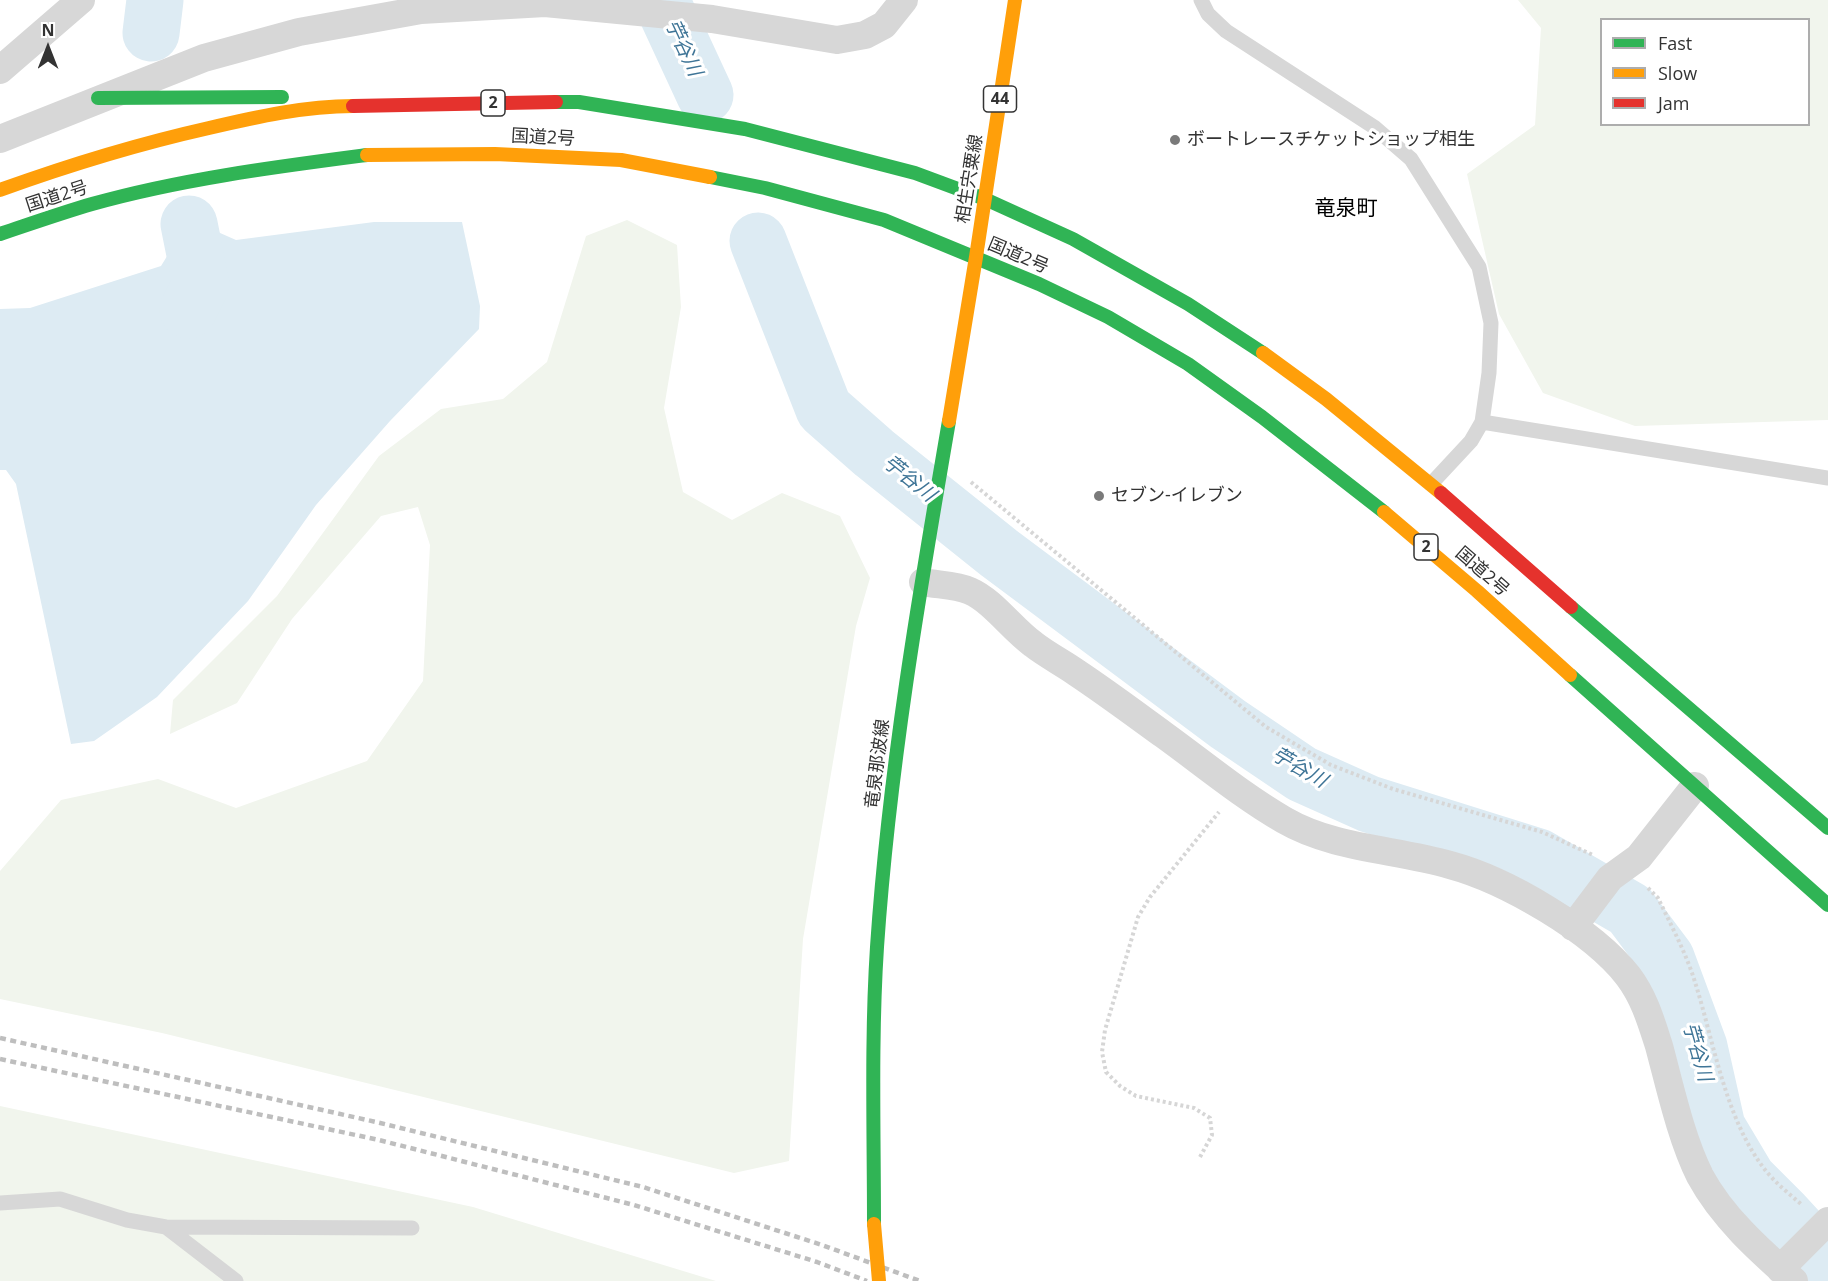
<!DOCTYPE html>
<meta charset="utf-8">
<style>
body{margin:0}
#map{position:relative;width:1828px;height:1281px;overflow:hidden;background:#fff;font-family:"Open Sans",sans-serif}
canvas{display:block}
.legend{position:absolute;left:1600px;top:18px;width:210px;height:108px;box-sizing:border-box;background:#fff;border:2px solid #adadad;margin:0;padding:8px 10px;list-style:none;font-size:18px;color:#333}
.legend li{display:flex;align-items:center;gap:12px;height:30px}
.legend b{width:30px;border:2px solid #adadad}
.north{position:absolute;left:18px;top:18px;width:60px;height:60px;-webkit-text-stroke:4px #fff;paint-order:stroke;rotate:0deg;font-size:16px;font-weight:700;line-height:24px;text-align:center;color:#333}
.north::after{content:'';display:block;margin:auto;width:21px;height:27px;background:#333;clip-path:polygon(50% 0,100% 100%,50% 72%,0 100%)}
</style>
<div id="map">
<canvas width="1828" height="1281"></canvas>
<ul class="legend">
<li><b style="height:8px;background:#30b455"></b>Fast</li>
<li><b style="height:8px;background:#ff9f0a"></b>Slow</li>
<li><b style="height:8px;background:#e5322d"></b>Jam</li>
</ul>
<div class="north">N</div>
</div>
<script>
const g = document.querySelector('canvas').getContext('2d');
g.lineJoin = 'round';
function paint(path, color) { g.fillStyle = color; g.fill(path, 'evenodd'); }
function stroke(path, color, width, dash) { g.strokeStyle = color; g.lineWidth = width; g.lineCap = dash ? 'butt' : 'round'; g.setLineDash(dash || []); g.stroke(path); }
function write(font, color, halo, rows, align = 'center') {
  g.font = font + ' "Open Sans","Noto Sans JP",sans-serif'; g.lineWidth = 6; g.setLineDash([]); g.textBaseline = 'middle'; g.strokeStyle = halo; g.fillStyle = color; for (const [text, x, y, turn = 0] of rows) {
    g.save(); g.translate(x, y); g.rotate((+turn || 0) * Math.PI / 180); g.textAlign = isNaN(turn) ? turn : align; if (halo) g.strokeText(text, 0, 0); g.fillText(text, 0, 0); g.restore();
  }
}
const green = new Path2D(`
 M 1518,0 L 1828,0 L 1828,420 L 1635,426 L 1543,393 L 1499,314 L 1467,174 L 1535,125 L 1541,28 ZM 1602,20 L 1808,20 L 1808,124 L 1602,124 Z
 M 627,220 L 677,245 L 681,307 L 664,408 L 683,492 L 732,520 L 782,493 L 840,516 L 870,578 L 856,626 L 803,939 L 789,1161 L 734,1173 L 162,1033 L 0,999 L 0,871 L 61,800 L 158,779 L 236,808 L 367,761 L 423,681 L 430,545 L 418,507 L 381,516 L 292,619 L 237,703 L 170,734 L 173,700 L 277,596 L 379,456 L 441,409 L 503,399 L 547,362 L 586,236 Z
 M 0,1106 L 473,1207 L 716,1281 L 0,1281 Z`);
const water = new Path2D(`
 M 374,222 L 462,222 L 480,306 L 479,329 L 390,421 L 316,505 L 248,601 L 157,697 L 94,741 L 71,744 L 16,484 L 6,470 L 0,470 L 0,309 L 30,308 L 161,266 L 177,240 L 211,229 L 236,240 Z`);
const river = new Path2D(`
 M 661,0 L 705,95
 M 151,33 L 155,0
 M 758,241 L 824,409 L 874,453 L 999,553 L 1228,724 L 1302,774 L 1369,804 L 1538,857 L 1630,910 L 1666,958 L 1699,1047 L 1717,1127 L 1748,1179 L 1784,1215 L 1828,1263
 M 188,310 L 201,284 L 189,224`);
const path = new Path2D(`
 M 971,482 L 1266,727 L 1331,765 L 1393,789 L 1542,832 L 1593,855
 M 1648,888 L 1658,898 C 1671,925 1686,953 1695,982 C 1715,1045 1727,1132 1775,1181 C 1783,1189 1793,1197 1802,1205
 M 1200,1157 L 1212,1135 L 1210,1118 L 1194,1108 L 1136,1096 L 1120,1086 L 1106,1072 L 1102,1052 L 1105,1030 L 1138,917 L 1150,897 L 1219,812`);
const lane = new Path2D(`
 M 1201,0 L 1208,14 L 1226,31 L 1374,127 L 1411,159 L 1479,267 L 1491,323 L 1489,373 L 1482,422 L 1471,441 L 1431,484
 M 1482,422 L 1828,478
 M 0,1203 L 60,1199 L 127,1220 L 166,1227 L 412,1228
 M 166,1227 L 236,1281`);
const street = new Path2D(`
 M 0,70 L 81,0
 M 0,139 L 204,58 L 299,32 L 421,10 L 545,3 L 712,19 L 837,40 L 865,35 L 884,25 L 904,0
 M 923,582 C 937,585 956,585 970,591 C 993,601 1012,629 1033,644 C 1047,655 1063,663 1077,673 C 1107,693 1135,714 1164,735 C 1204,764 1241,795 1284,820 C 1334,849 1395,849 1450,865 C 1506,880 1592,930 1628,976 C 1644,997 1651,1021 1659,1046 C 1670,1087 1681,1138 1700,1176 C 1722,1217 1759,1250 1794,1281
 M 1573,927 L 1610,878 L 1639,857 L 1695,786
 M 1780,1269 L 1828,1221`);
const fast = new Path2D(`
 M 98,98 L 282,97
 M 556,102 L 579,102 L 745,129 L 915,173 L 985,199 L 1073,239 L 1188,304 L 1263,353
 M 710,177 L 765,188 L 884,220 L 1039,284 L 1108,317 L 1188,364 L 1262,417 L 1384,512
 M 0,234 C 30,224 61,213 92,204 C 181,179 275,167 367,155
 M 1571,607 L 1828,828
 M 1570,675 L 1828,905
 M 874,1224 C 874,1132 871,1039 877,947 C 889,770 919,595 949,421`);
const slow = new Path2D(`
 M 367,155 L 495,154 L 621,160 L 710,177
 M 0,190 C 69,165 138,144 209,128 C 256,117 305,106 353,106
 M 976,257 L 1015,0
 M 1263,353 L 1326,399 L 1441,493
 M 949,421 L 976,257
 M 1384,512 L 1477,591 L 1570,675`);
const jam = new Path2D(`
 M 353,106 L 556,102
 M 1441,493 L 1571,607`);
const rail = new Path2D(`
 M 0,1038 L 376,1122 L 643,1187 L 822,1245 L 920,1281
 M 0,1059 L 379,1140 L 634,1205 L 817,1262 L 867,1281`);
const slowBridge = new Path2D(`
 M 874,1224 L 879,1281`);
const markers = [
 [1175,140,6,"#7a7a7a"],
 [1099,496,6,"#7a7a7a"]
];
const shields = [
 [1000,99,33],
 [493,103,24],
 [1426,547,24]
];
const shieldNames = [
 ["44",1000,99],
 ["2",493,103],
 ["2",1426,547]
];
const streetNames = [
 ["国道2号",543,138,3],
 ["相生宍粟線",970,179,-81],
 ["国道2号",57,197,-18],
 ["国道2号",1018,256,23],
 ["国道2号",1482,572,41],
 ["竜泉那波線",878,764,-83]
];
const poiNames = [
 ["ボートレースチケットショップ相生",1187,140],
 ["セブン-イレブン",1111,496]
];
const waterNames = [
 ["苧谷川",683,48,65],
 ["苧谷川",909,479,39],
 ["苧谷川",1299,768,30],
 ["苧谷川",1697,1052,74]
];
const quarterNames = [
 ["竜泉町",1346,209]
];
paint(green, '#f1f5ed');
paint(water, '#ddebf3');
stroke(river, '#ddebf3', 57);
stroke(path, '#d6d6d6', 4, [3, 3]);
stroke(lane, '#d7d7d7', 15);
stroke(street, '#d7d7d7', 28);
stroke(fast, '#30b455', 14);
stroke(slow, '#ff9f0a', 14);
stroke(jam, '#e5322d', 14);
stroke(rail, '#bebebe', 4.5, [6, 4.5]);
stroke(slowBridge, '#ff9f0a', 14);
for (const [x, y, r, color] of markers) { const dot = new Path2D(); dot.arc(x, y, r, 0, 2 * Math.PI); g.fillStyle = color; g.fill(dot); stroke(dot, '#fff', 2); }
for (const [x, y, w] of shields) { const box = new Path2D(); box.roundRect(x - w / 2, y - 13, w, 26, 4.5); g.fillStyle = '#fff'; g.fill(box); stroke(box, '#333', 1.5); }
write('bold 16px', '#333', null, shieldNames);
write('18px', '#333', '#fff', streetNames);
write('18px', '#333', '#fff', poiNames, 'left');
write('italic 20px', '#3f7597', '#fff', waterNames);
write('21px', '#000', '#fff', quarterNames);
</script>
